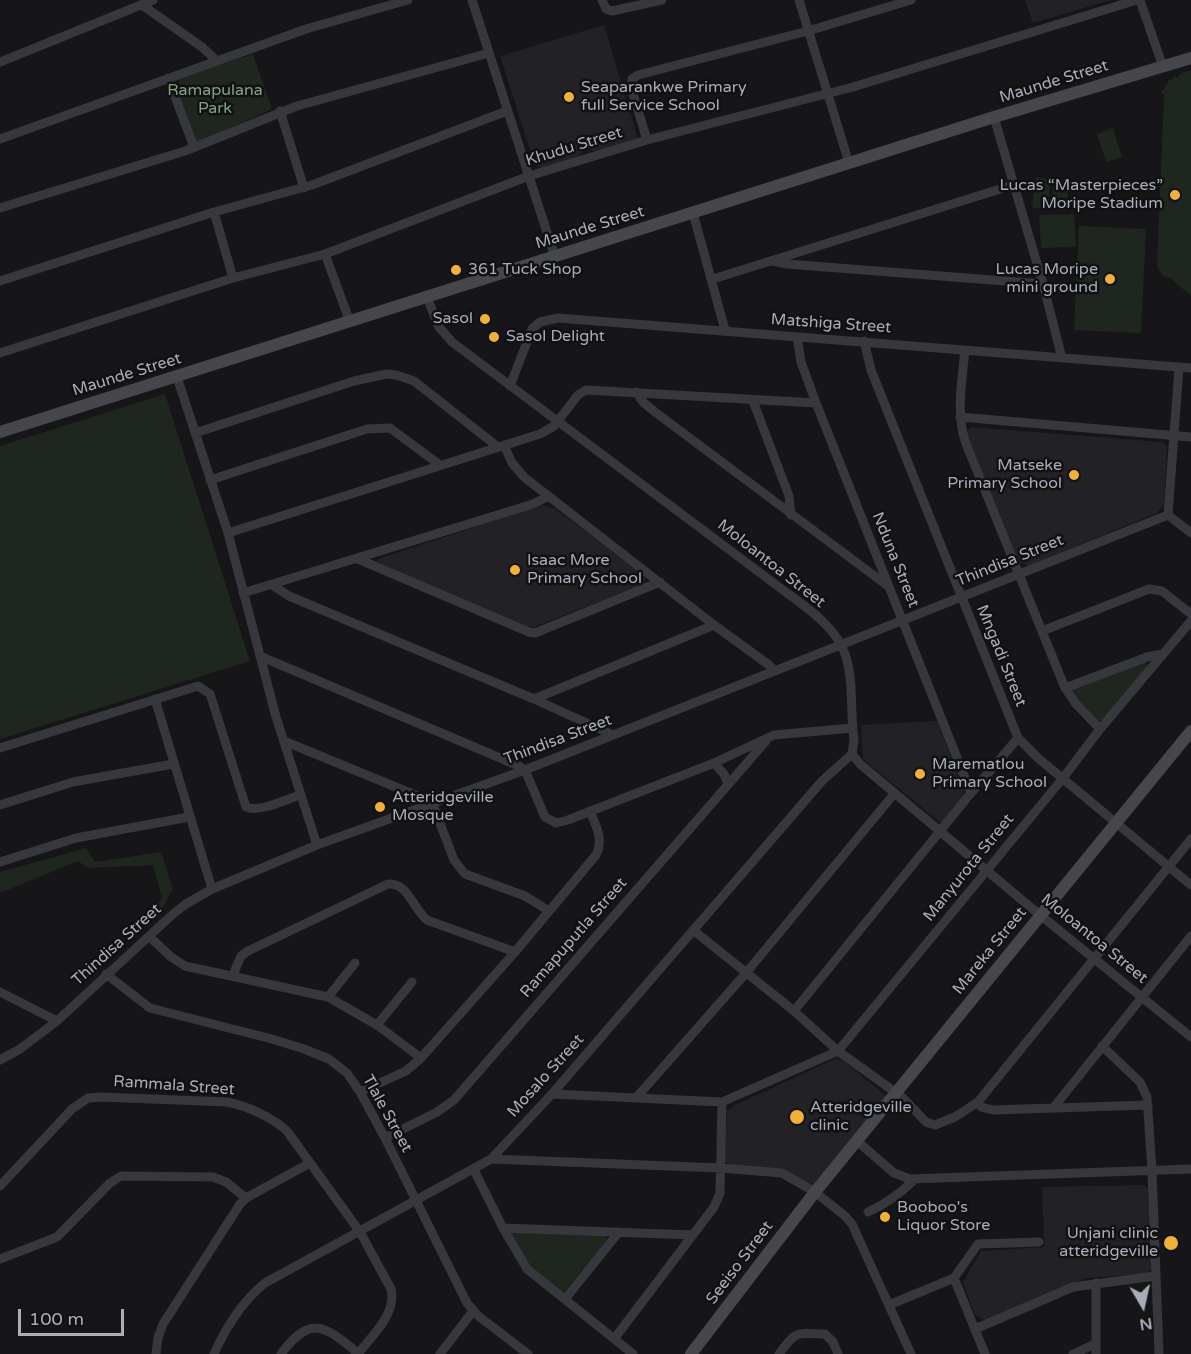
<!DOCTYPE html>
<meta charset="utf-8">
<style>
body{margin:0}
#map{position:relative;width:1191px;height:1354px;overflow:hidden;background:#161618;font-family:"Varela Round",sans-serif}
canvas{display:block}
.north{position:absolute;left:1113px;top:1276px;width:60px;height:60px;-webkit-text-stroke:4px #111113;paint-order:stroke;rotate:171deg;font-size:16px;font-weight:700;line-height:24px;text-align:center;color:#a8adb8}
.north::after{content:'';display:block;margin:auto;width:21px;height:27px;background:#a8adb8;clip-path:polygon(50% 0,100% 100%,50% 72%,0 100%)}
.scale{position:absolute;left:18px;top:1309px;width:106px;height:27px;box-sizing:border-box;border:3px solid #a8adb8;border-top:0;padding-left:8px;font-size:18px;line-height:21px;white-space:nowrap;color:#a8adb8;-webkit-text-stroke:4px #111113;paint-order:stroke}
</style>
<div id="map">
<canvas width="1191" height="1354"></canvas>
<div class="north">N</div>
<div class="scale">100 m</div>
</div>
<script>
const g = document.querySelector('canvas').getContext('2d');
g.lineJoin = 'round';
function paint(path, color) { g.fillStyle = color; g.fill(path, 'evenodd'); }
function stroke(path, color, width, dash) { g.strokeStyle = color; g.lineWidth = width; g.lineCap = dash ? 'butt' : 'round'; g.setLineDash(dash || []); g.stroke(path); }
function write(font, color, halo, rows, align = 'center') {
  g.font = font + ' "Varela Round",sans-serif'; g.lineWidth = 5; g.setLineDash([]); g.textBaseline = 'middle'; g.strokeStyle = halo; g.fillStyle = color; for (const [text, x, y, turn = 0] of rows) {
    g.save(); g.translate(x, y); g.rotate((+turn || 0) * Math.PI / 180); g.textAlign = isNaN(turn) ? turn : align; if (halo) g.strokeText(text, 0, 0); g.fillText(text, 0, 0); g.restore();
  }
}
const built = new Path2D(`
 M 1025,0 L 1111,0 L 1033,23 Z
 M 604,25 L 638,139 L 594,151 L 588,148 L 584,149 L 579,156 L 542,168 L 535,165 L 500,56 Z
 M 971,427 L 1162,442 L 1167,446 L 1164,504 L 1157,513 L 1027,566 L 1018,561 L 966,432 Z
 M 541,505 L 554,508 L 646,577 L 644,584 L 534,627 L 527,626 L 376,563 L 378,559 Z
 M 937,721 L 964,789 L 962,800 L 941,823 L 863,759 L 861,725 Z
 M 837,1058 L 845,1062 L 886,1096 L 815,1186 L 785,1171 L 733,1167 L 724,1161 L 727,1111 L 735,1105 Z
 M 1144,1185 L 1149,1190 L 1153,1267 L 1146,1274 L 1086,1278 L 986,1321 L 975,1315 L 963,1282 L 981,1251 L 1044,1247 L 1042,1187 Z`);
const green = new Path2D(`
 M 253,54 L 272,109 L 202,141 L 193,142 L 176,85 L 182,77 Z
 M 1191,70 L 1191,296 L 1170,278 L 1163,276 L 1157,266 L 1164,95 L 1161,93 L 1170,79 L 1172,80 L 1175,76 L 1177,78 L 1181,73 Z
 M 1113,128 L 1122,157 L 1106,162 L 1097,134 Z
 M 1035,177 L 1051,179 L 1048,209 L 1032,208 Z
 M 1054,179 L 1069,181 L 1066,211 L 1051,210 Z
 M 1074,214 L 1076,247 L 1041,248 L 1039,215 Z
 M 1079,226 L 1146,229 L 1141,333 L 1074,330 Z
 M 165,394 L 250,661 L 0,739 L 0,446 Z
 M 1144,661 L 1149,666 L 1104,720 L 1096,721 L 1073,699 L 1069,689 Z
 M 86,848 L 95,862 L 161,852 L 173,889 L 162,909 L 140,927 L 162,898 L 153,865 L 88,868 L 78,861 L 0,893 L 0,872 Z
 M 511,1232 L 606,1235 L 607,1240 L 563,1293 L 525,1263 Z`);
const street = new Path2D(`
 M 472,0 L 555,257
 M 602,0 L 606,9 L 612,11 L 662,0
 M 799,0 L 849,163
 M 1140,0 L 1163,67
 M 142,5 L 202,47 L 217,61
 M 0,62 L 153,0
 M 168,78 L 194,147
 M 280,111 L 304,188
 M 994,117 L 1043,284 L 1062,358
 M 0,139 L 306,29 L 408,0
 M 647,140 L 631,87 L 632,79 L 638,75 L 808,31 L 911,0
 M 0,208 L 185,151 L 297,106 L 489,53
 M 214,212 L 233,278
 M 693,213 L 725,330
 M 325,254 L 350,322
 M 773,261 L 787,264 L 1043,284
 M 713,279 L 1013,185
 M 0,281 L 214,212 L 312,185 L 507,111
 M 426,295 L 439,327 L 452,342 L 783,590 C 806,607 838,628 846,657 C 854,684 850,713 854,740 L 852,754 L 860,764 L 1029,906 L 1191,1037
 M 797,337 L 801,362 L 816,403 L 971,793
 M 864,341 L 871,370 L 1018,738 L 1038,758 L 1191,885
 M 965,350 C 962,380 956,412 965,441 L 1065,688 L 1076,704 L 1100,729
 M 0,353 L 233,278 L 325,254 L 529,176 L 647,140 L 853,87 L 1137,0
 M 1179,367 L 1168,515 L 1191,533
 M 177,377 L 228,533 L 276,717 L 317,845
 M 510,386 L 532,329 L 540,322 L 558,318 L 1191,368
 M 636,392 L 643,402 L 655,412 L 888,586
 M 753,401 L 789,496 L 791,515
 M 960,417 L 1191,437
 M 195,433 L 354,381 L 387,374 L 396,375 L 414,381 L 498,447
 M 504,445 L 512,463 L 524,477 L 714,625 L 769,665 L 775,671
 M 210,480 L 367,429 L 390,428 L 440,465
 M 228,533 L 540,434 L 554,426 L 578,395 L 586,390 L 816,403
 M 358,559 L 529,632 L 535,633 L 660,582
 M 272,585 L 289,596 L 534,699 L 613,735
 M 243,593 L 530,505 L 548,497
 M 1042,631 L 1149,589 L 1162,591 L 1191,614
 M 262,657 L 519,766 L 525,770 L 545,817 L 556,823 L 568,820 L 714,763 L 774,735 L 852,728
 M 1065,688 L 1147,657 L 1163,654
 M 155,699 L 212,889
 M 534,699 L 714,625
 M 284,741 L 432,802 L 454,860 L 465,874 L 525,896 L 549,911
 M 0,748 L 198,686 L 210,694 L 246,807 C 259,813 287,799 300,795
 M 714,763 L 724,774 L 728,784
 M 0,805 L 73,782 L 173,764
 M 0,862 L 76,838 L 189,817
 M 693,930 L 794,1011 L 838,1051 L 902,1097 L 926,1122 L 935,1125 L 955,1117 L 978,1102 L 1191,839
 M 149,936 L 171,957 L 185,966 L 328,997 L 377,1025 L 421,1058
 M 106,974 L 150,1008 L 272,1039 L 304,1049 L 329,1059 L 347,1073 L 360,1092 L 385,1138 L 467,1303 L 477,1315 L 528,1354
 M 233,975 L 241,956 L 248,951 L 388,884 C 408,882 413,909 427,920 L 515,952
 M 0,992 L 57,1021
 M 328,997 L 355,963
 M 794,1011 L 971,793 L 1018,738
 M 377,1025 L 412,982
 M 1102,1046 L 1140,1082 L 1147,1097 L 1152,1171 L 1159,1354
 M 0,1060 L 20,1049 L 57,1021 L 173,914 L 186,904 L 212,889 L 317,845 L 525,770 L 1168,515
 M 360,1092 L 406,1071 L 421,1058 L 515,952 L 596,855 C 604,840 596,826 590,811
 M 552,1094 L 722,1102 L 838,1051 L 1063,778 L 1100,729 L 1191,621
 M 636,1098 L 746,973 L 894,794
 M 978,1102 L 981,1107 L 993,1110 L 1148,1105
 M 1054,1107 L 1191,936
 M 385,1138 L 437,1112 L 454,1100 L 766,741
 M 857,1141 L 894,1173 L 910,1179 L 1191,1169
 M 491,1159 L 721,1168 L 782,1173 L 815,1192 L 845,1216 L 852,1224 L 911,1354
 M 474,1170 L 503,1228 L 527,1269 L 633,1354
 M 0,1186 L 72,1109 L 88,1098 L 101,1097 L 227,1102 C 247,1106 272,1117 287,1131 L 360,1232 L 391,1289 C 397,1314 372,1335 358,1354
 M 868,1212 C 886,1204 901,1193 915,1179
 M 503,1228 L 692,1235
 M 0,1259 L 57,1237 L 110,1183 L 121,1176 L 213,1177 L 226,1182 L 246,1198
 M 954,1278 L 985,1354
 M 1096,1283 L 1096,1354
 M 565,1299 L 619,1232
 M 889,1305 L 954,1278 L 978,1244 L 1039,1242
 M 975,1329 L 1073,1287 L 1155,1276
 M 614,1339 L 714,1207 L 720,1193 L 722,1102
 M 156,1354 L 158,1338 L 163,1324 L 240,1204 L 246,1198 L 310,1163
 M 214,1354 C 225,1329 243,1300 265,1283 L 491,1159 L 552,1094 L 822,781 L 852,754
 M 281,1354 C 311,1313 326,1327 358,1353
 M 440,1354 L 473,1311
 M 779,1354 C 796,1330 796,1333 825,1334 L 833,1342 L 838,1354
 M 1073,1354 L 1095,1344`);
const secondary = new Path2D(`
 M 0,432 L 994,117 L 1191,58
 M 691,1354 L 815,1192 L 1191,731`);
const markers = [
 [569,97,6,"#f2b134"],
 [1175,195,6,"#f2b134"],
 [456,270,6,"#f2b134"],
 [1110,279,6,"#f2b134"],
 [485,319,6,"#f2b134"],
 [494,337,6,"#f2b134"],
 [1074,475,6,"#f2b134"],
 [515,570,6,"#f2b134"],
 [920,774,6,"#f2b134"],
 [380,807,6,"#f2b134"],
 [797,1117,8,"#f2b134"],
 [885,1217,6,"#f2b134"],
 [1171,1243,8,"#f2b134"]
];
const streetNames = [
 ["Maunde Street",1054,82,-17],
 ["Khudu Street",574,147,-17],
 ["Maunde Street",590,228,-17],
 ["Matshiga Street",831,324,4],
 ["Maunde Street",127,375,-17],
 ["Nduna Street",895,560,68],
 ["Thindisa Street",1010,561,-22],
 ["Moloantoa Street",771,564,38],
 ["Mngadi Street",1001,656,68],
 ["Thindisa Street",558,740,-21],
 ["Manyurota Street",969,868,-51],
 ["Ramapuputla Street",574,938,-49],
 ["Moloantoa Street",1094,939,39],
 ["Thindisa Street",117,945,-42],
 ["Mareka Street",990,951,-51],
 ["Mosalo Street",546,1076,-48],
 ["Rammala Street",174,1086,4],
 ["Tlale Street",387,1114,61],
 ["Seeiso Street",740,1263,-53]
];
const poiNames = [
 ["Seaparankwe Primary",581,88],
 ["full Service School",581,106],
 ["Lucas “Masterpieces”",1163,186,"right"],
 ["Moripe Stadium",1163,204,"right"],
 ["361 Tuck Shop",468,270],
 ["Lucas Moripe",1098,270,"right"],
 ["mini ground",1098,288,"right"],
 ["Sasol",473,319,"right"],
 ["Sasol Delight",506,337],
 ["Matseke",1062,466,"right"],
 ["Primary School",1062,484,"right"],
 ["Isaac More",527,561],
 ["Primary School",527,579],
 ["Marematlou",932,765],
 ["Primary School",932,783],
 ["Atteridgeville",392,798],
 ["Mosque",392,816],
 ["Atteridgeville",810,1108],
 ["clinic",810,1126],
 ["Booboo's",897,1208],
 ["Liquor Store",897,1226],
 ["Unjani clinic",1158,1234,"right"],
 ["atteridgeville",1158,1252,"right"]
];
const parkNames = [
 ["Ramapulana",215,91],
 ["Park",215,109]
];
paint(built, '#222225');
paint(green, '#1e261f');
stroke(street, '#37383d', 9);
stroke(secondary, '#45474d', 12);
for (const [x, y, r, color] of markers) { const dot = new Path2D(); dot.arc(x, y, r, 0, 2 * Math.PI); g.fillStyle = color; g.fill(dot); stroke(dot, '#111113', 2); }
write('16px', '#a8adb8', '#111113', streetNames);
write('16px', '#a8adb8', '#111113', poiNames, 'left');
write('16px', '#7fa381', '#111113', parkNames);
</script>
